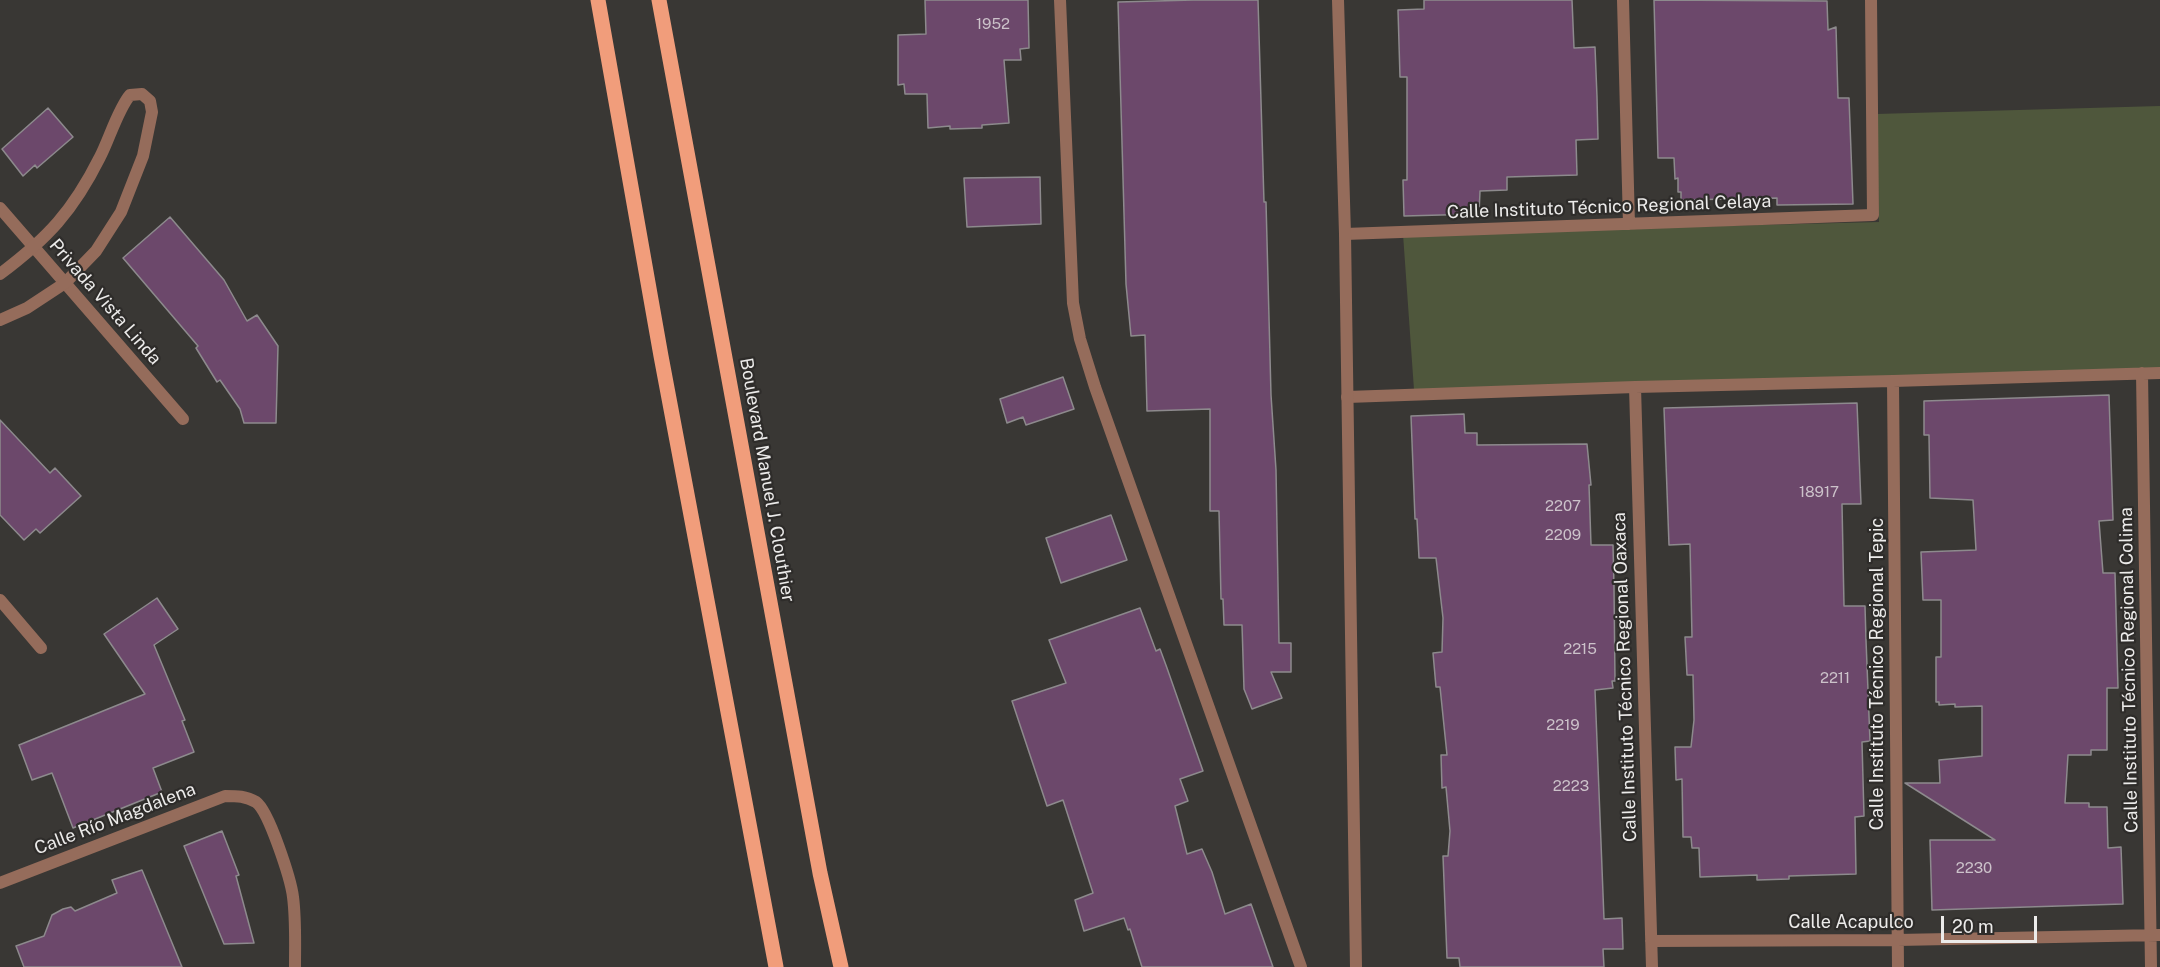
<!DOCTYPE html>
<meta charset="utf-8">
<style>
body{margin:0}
#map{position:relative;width:2160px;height:967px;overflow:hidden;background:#393734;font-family:"Public Sans",sans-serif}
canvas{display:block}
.scale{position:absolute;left:1941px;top:916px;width:96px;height:27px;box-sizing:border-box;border:3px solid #ecebea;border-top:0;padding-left:8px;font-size:18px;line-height:21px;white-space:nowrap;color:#ecebea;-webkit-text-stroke:4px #2e2c2a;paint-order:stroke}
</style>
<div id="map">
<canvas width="2160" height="967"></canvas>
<div class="scale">20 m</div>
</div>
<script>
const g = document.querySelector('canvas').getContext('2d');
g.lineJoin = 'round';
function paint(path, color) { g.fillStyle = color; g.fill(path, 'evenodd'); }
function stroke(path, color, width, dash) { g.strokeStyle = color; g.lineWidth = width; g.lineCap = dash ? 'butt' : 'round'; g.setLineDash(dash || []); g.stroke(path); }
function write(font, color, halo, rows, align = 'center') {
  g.font = font + ' "Public Sans",sans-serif'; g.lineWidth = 4.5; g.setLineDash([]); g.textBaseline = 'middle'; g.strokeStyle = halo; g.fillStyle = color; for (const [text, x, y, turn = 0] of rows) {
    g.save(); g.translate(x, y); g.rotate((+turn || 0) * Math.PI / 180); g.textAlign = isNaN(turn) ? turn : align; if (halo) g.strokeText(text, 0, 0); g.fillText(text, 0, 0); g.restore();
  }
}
const green = new Path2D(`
 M 2160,106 L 2160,368 L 1414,390 L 1403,234 L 1879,222 L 1876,114 Z`);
const building = new Path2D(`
 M 925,0 L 1028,0 L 1029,48 L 1020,49 L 1021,60 L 1004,60 L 1009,123 L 982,125 L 982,128 L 950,129 L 950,126 L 928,128 L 927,94 L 905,94 L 904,84 L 898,85 L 898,35 L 926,34 Z
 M 1194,0 L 1258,0 L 1264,202 L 1266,202 L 1271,395 L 1276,470 L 1279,643 L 1291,643 L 1291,672 L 1271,672 L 1282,698 L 1252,709 L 1244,689 L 1242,625 L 1224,625 L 1223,599 L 1221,599 L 1219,511 L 1210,511 L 1210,409 L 1147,411 L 1145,335 L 1131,336 L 1126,284 L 1118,2 Z
 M 1424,0 L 1572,0 L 1574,48 L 1595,47 L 1597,97 L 1598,139 L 1576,140 L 1577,175 L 1507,177 L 1507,190 L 1480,191 L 1479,214 L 1404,216 L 1403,180 L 1407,180 L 1407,77 L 1400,77 L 1398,10 L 1424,9 Z
 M 1654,0 L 1827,1 L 1828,30 L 1836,27 L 1838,98 L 1849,98 L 1853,204 L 1777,205 L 1777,198 L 1681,200 L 1681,192 L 1678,192 L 1678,178 L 1675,179 L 1674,158 L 1658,158 Z
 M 48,108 L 73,137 L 37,168 L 35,165 L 23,176 L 2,149 Z
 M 1040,177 L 1041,224 L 967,227 L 964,178 Z
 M 170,217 L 224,280 L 247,321 L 257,315 L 278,346 L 276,423 L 244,423 L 240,409 L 220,380 L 217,382 L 196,348 L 198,346 L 123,258 Z
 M 1063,377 L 1074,409 L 1026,425 L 1023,417 L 1007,423 L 1000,399 Z
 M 2109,395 L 2113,520 L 2099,521 L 2103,573 L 2115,573 L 2118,688 L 2107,688 L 2107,750 L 2091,750 L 2091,755 L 2068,755 L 2065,803 L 2089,803 L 2089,807 L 2107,807 L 2108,848 L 2121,847 L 2123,904 L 1932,910 L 1930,840 L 1995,840 L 1905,783 L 1940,783 L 1939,760 L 1982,756 L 1982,706 L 1955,707 L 1955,704 L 1939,705 L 1939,702 L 1936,702 L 1936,657 L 1941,657 L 1941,600 L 1923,600 L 1921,552 L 1976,550 L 1973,500 L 1930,498 L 1929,435 L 1924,435 L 1924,401 Z
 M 1857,403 L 1861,504 L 1842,504 L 1844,606 L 1865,606 L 1866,640 L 1870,741 L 1862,742 L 1864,816 L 1855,817 L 1856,874 L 1789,876 L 1789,879 L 1757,880 L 1757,875 L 1700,877 L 1699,848 L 1692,848 L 1691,837 L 1683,837 L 1682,779 L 1676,780 L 1675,747 L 1691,747 L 1694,720 L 1693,675 L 1687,675 L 1685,637 L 1692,637 L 1690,544 L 1669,545 L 1664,408 Z
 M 1464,414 L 1465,433 L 1477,433 L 1477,445 L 1587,444 L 1591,485 L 1589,485 L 1591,545 L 1613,545 L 1614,587 L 1615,681 L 1612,681 L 1613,688 L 1595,690 L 1604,919 L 1622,918 L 1623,949 L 1603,949 L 1604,967 L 1460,967 L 1459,958 L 1447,958 L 1443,856 L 1448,856 L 1450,831 L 1446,787 L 1442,788 L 1441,755 L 1447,755 L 1440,687 L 1436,687 L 1433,653 L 1442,652 L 1443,618 L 1436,558 L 1419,558 L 1417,519 L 1415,519 L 1411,416 Z
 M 0,420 L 50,473 L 55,468 L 81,496 L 40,533 L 36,529 L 24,540 L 0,515 Z
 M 1111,515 L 1127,560 L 1061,583 L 1046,538 Z
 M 157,598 L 178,629 L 154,645 L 185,720 L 182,721 L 194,752 L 153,768 L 162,792 L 73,828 L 52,773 L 32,780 L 19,745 L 145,694 L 104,634 Z
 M 1140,608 L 1156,651 L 1160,649 L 1167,668 L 1203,771 L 1180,779 L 1188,801 L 1175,806 L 1187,854 L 1202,849 L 1212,872 L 1225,914 L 1251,904 L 1273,967 L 1142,967 L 1130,929 L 1128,930 L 1124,918 L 1084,931 L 1075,900 L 1093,893 L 1063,800 L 1047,806 L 1012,701 L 1066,683 L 1049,640 Z
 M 222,831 L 239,875 L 236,876 L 254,943 L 224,944 L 184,846 Z
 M 142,870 L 182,967 L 24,967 L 16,946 L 44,936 L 52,915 L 63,909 L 71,907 L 75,911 L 117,893 L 112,880 Z`);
const minor = new Path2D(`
 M 1060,0 L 1073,303 L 1080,339 L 1095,387 L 1301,967
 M 1623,0 L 1629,224
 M 0,208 L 183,419
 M 1345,234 L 1873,215 L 1871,0
 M 2142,373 L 2151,967
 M 1893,381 L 1898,967
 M 1635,387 L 1652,967
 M 1347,397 L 1635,387 L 1893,381 L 2160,373
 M 0,600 L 41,648
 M 0,883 L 225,796 C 237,796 246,796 256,802 C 269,811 291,880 293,897 C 296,920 295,944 295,967
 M 1651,941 L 1897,940 L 2160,935`);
const tertiary = new Path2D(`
 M 1338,0 L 1345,234 L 1356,967
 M 0,274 C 48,238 73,211 100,157 C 109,140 118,109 130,95 L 142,94 L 150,101 L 152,112 L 143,156 L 121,212 L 96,251 L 65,283 L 27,308 L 0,320`);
const primary = new Path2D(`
 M 598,0 L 661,356 L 776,967
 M 659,0 L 820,873 L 841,967`);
const numberNames = [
 ["1952",993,24],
 ["18917",1819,492],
 ["2207",1563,506],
 ["2209",1563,535],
 ["2215",1580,649],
 ["2211",1835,678],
 ["2219",1563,725],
 ["2223",1571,786],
 ["2230",1974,868]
];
const streetNames = [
 ["Calle Instituto Técnico Regional Celaya",1609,207,-2],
 ["Privada Vista Linda",105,302,49],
 ["Boulevard Manuel J. Clouthier",767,480,80],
 ["Calle Instituto Técnico Regional Colima",2129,670,-91],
 ["Calle Instituto Técnico Regional Tepic",1877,674,-90],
 ["Calle Instituto Técnico Regional Oaxaca",1625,677,-92],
 ["Calle Río Magdalena",115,819,-21],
 ["Calle Acapulco",1851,922]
];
paint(green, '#4f573c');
paint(building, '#6c486b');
stroke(building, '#8d8a8d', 1.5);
stroke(minor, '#956c5b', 12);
stroke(tertiary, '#956c5b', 12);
stroke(primary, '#f19d7b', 15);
write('15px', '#ccc2ca', null, numberNames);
write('18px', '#ecebea', '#2e2c2a', streetNames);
</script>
